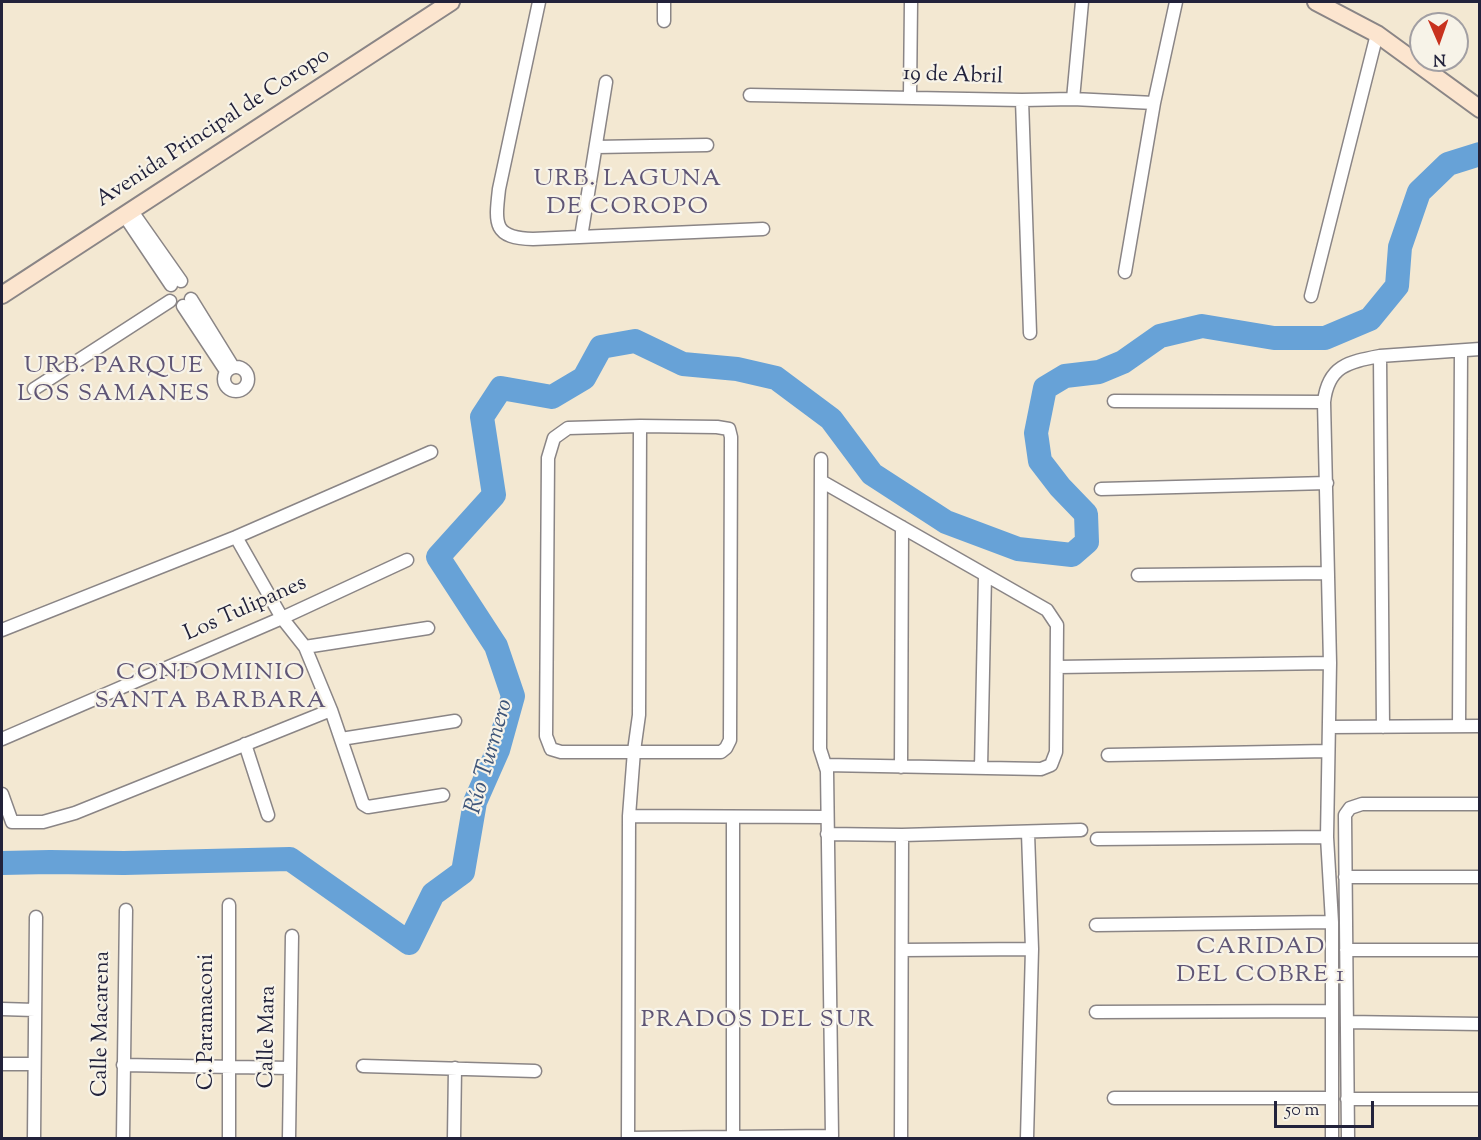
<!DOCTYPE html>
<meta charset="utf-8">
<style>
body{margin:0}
#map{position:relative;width:1481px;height:1140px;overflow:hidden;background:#f3e8d2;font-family:"Sorts Mill Goudy",serif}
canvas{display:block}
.frame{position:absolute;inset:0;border:3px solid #22223b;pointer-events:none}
.north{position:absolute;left:1409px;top:12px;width:60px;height:60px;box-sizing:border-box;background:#f7f3e8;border:2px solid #a29fa3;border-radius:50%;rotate:178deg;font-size:16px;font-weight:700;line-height:24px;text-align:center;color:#22223b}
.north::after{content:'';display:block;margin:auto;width:21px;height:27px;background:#c8321e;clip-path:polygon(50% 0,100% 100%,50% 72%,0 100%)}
.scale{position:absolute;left:1274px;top:1101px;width:100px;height:27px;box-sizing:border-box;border:3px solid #22223b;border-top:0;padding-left:8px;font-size:18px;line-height:21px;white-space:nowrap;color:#22223b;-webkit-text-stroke:4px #f7f3e8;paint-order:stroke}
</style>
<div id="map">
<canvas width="1481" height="1140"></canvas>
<div class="frame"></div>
<div class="north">N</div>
<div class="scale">50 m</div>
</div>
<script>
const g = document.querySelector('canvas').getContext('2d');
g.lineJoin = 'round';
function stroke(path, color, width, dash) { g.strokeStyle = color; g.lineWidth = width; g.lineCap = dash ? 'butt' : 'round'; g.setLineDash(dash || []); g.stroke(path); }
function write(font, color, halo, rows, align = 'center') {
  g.font = font + ' "Sorts Mill Goudy",serif'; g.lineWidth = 4.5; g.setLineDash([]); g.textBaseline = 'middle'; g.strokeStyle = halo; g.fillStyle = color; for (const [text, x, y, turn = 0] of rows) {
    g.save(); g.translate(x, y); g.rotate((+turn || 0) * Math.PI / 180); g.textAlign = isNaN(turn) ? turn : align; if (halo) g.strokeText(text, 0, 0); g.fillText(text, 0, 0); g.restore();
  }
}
const river = new Path2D(`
 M 2,863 L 50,862 L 124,863 L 290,859 L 409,943 L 433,894 L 463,872 L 475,802 L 498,750 L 513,696 L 496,646 L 438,557 L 494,495 L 482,417 L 501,388 L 552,397 L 584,378 L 601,347 L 635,341 L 683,364 L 737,369 L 776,378 L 831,419 L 872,474 L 946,522 L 1018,549 L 1072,555 L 1087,542 L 1086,514 L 1060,487 L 1040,461 L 1036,433 L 1045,388 L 1065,376 L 1099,372 L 1123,362 L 1160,336 L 1202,326 L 1274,338 L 1325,338 L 1370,319 L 1397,286 L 1400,247 L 1419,192 L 1448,164 L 1480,154`);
const street = new Path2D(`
 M 539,2 L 499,189 C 495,224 493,238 533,239 L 763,229
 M 664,2 L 664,21
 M 750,95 L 1022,100 L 1073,99 L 1154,103
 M 910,96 L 911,2
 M 1073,99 L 1082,2
 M 1022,100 L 1030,333
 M 596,147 L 707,145
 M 131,210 L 181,281
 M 124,215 L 171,285
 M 581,237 L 606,82
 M 1125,272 L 1154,103 L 1176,2
 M 1311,296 L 1377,34
 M 191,299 L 233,367
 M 183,306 L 226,371
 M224 379a12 12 0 1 1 24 0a12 12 0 1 1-24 0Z
 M 34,389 L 170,301
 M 1114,401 L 1324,402
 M 640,426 L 717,427 L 729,429 L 731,437 L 730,740 L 726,748 L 721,752 L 561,752 L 551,749 L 546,736 L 548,458 L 554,438 L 568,428 Z
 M 821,481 L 1047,610 L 1057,625 L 1056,752 L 1051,765 L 1041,769 L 825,765
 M 1101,489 L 1327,483
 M 236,537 L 282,618 L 305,647 L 331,710 L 363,804 L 368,807 L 443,795
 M 1138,575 L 1328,573
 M 2,630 L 236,537 L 431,452
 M 305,647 L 428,628
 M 1057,667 L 1330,663
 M 1459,726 L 1461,352
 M 1329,727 L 1480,726
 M 1383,727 L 1380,356 L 1480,349
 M 2,739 L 282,618 L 407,560
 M 341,739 L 455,721
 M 245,744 L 268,815
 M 1108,755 L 1328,751
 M 901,767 L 902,527
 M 981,768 L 985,575
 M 2,794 L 12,822 L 43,822 L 75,813 L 331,710
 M 629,816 L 827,817
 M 733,818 L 733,1137
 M 827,834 L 902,835 L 1081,830
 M 1097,839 L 1327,837
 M 1345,877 L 1480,877
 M 229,905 L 229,1138
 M 1096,925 L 1332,922 L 1327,837 L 1330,663 L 1324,402 C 1328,366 1348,362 1380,356
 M 902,950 L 1032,949
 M 1346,950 L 1480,950
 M 2,1009 L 35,1010
 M 1096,1012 L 1332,1011
 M 1347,1022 L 1480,1024
 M 2,1064 L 34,1064
 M 123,1065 L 290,1068
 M 363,1066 L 535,1071
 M 1114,1098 L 1331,1098
 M 1347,1099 L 1480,1099
 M 34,1138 L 36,917
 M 123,1138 L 126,910
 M 289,1138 L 292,936
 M 454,1138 L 455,1068
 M 628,1138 L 832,1136 L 827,771 L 820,749 L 821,459
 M 628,1138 L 629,816 L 634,751 L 639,715 L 640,426
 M 901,1138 L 902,835
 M 1027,1138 L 1032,949 L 1028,833
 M 1332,1138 L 1332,922
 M 1348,1138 L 1345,815 L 1350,808 L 1362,804 L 1480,804`);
const secondary = new Path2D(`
 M 1316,2 L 1377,34 L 1480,109
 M 2,295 L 451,2`);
const streetNames = [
 ["19 de Abril",953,77,2],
 ["Avenida Principal de Coropo",214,129,-33],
 ["Los Tulipanes",246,610,-24],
 ["C. Paramaconi",208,1022,-90],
 ["Calle Macarena",103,1024,-89],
 ["Calle Mara",269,1037,-89]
];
const neighbourhoodNames = [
 ["URB. LAGUNA",628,181],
 ["DE COROPO",628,209],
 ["URB. PARQUE",114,368],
 ["LOS SAMANES",114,396],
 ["CONDOMINIO",211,675],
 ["SANTA BARBARA",211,703],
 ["CARIDAD",1261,949],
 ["DEL COBRE 1",1261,977],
 ["PRADOS DEL SUR",758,1022]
];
const waterNames = [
 ["Río Turmero",491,757,-74]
];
stroke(river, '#67a2d7', 24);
stroke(street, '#8a8586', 15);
stroke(secondary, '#8a8586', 20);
stroke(street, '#fff', 12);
stroke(secondary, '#fce5cf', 16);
write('22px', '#22223b', '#f7f3e8', streetNames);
g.letterSpacing = '1.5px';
write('24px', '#5f5575', '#f7f3e8', neighbourhoodNames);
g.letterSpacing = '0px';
write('italic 24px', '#3e5579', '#f7f3e8', waterNames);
</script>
